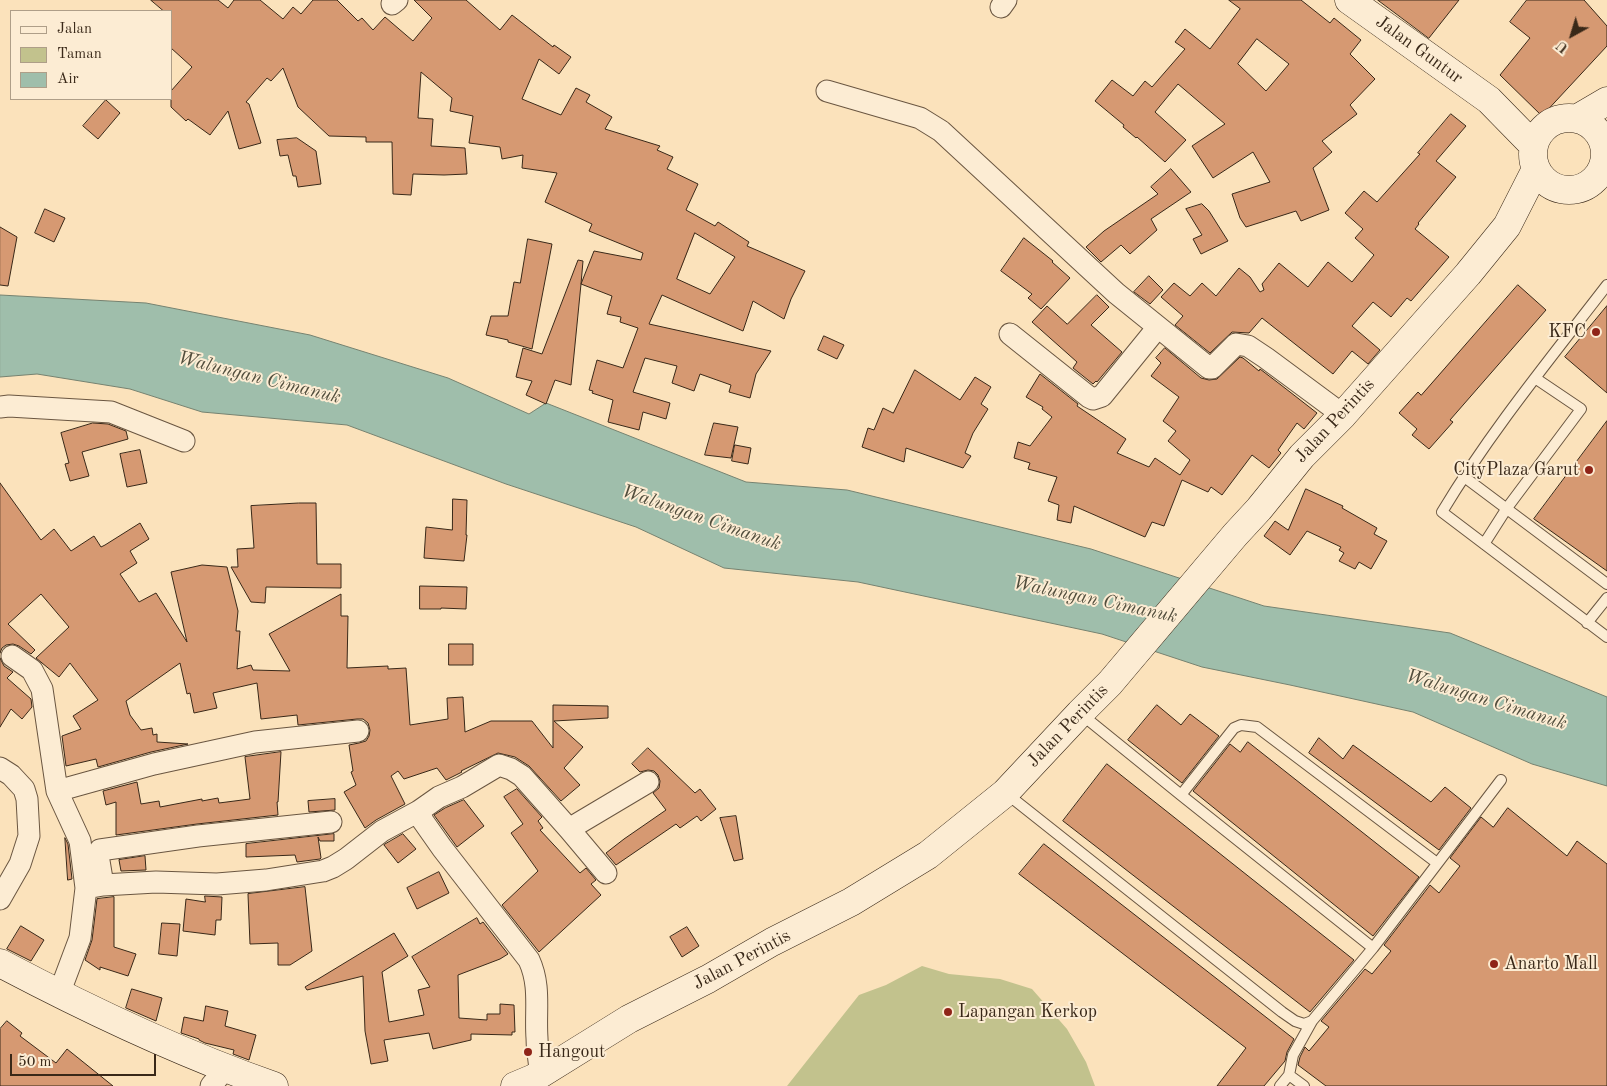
<!DOCTYPE html>
<style>
body{margin:0}
#map{position:relative;width:1607px;height:1086px;overflow:hidden;background:#fbe2bb;font-family:"Old Standard TT",serif}
canvas{display:block}
.legend{position:absolute;left:10px;top:10px;width:162px;height:90px;box-sizing:border-box;background:#fcecd3;border:1px solid #ae9e88;margin:0;padding:6px 9px;list-style:none;font-size:15px;color:#392818}
.legend li{display:flex;align-items:center;gap:10px;height:25px}
.legend b{width:25px;border:1px solid #ae9e88}
.north{position:absolute;left:1547px;top:10px;width:50px;height:50px;-webkit-text-stroke:4px #fcecd3;paint-order:stroke;rotate:219deg;font-size:14px;font-weight:700;line-height:20px;text-align:center;color:#392818}
.north::after{content:'';display:block;margin:auto;width:18px;height:22px;background:#392818;clip-path:polygon(50% 0,100% 100%,50% 72%,0 100%)}
.scale{position:absolute;left:10px;top:1054px;width:146px;height:22px;box-sizing:border-box;border:2px solid #392818;border-top:0;padding-left:6px;font-size:15px;line-height:18px;white-space:nowrap;color:#392818;-webkit-text-stroke:4px #fcecd3;paint-order:stroke}
</style>
<div id="map">
<canvas width="1607" height="1086"></canvas>
<ul class="legend">
<li><b style="height:6px;background:#fcecd3"></b>Jalan</li>
<li><b style="height:14px;background:#c2c28d"></b>Taman</li>
<li><b style="height:14px;background:#9fbeab"></b>Air</li>
</ul>
<div class="north">U</div>
<div class="scale">50 m</div>
</div>
<script>
const g = document.querySelector('canvas').getContext('2d');
g.lineJoin = 'round';
function paint(path, color) { g.fillStyle = color; g.fill(path, 'evenodd'); }
function stroke(path, color, width, dash) { g.strokeStyle = color; g.lineWidth = width; g.lineCap = dash ? 'butt' : 'round'; g.setLineDash(dash || []); g.stroke(path); }
function write(font, color, halo, rows, align = 'center') {
  g.font = font + ' "Old Standard TT",serif'; g.lineWidth = 4; g.setLineDash([]); g.textBaseline = 'middle'; g.strokeStyle = halo; g.fillStyle = color; for (const [text, x, y, turn = 0] of rows) {
    g.save(); g.translate(x, y); g.rotate((+turn || 0) * Math.PI / 180); g.textAlign = isNaN(turn) ? turn : align; if (halo) g.strokeText(text, 0, 0); g.fillText(text, 0, 0); g.restore();
  }
}
const green = new Path2D(`
 M 922,966 L 949,974 L 1000,979 L 1032,989 L 1067,1029 L 1086,1062 L 1095,1086 L 787,1086 L 859,995 L 886,985 Z`);
const water = new Path2D(`
 M 0,295 L 146,303 L 310,335 L 448,378 L 529,414 L 546,403 L 746,482 L 847,490 L 1091,549 L 1264,606 L 1450,633 L 1607,697 L 1607,786 L 1532,764 L 1413,712 L 1290,685 L 1202,667 L 1102,634 L 858,582 L 724,568 L 636,527 L 506,484 L 347,425 L 202,412 L 130,389 L 37,374 L 0,377 Z`);
const building = new Path2D(`
 M 151,0 L 218,0 L 228,8 L 234,0 L 260,0 L 283,19 L 293,7 L 301,14 L 313,0 L 337,0 L 358,21 L 362,18 L 373,30 L 385,17 L 413,41 L 432,18 L 414,0 L 466,0 L 500,30 L 512,15 L 553,47 L 554,45 L 571,57 L 559,74 L 539,59 L 522,99 L 561,115 L 576,88 L 590,95 L 586,102 L 612,117 L 605,129 L 660,146 L 657,150 L 673,157 L 667,169 L 698,184 L 686,210 L 715,226 L 718,222 L 749,242 L 747,246 L 805,271 L 791,299 L 784,319 L 753,301 L 743,331 L 662,295 L 649,324 L 771,351 L 756,374 L 750,398 L 729,392 L 731,385 L 700,374 L 694,391 L 672,383 L 677,366 L 645,358 L 633,392 L 670,403 L 666,419 L 643,412 L 639,430 L 608,422 L 613,400 L 592,393 L 593,391 L 589,390 L 597,360 L 623,368 L 638,328 L 620,322 L 621,317 L 607,314 L 612,296 L 581,284 L 571,385 L 555,380 L 546,404 L 526,395 L 532,381 L 516,377 L 523,348 L 542,354 L 578,260 L 583,261 L 581,284 L 594,251 L 641,260 L 643,253 L 589,231 L 592,224 L 545,202 L 557,173 L 522,168 L 523,155 L 502,159 L 500,147 L 469,143 L 473,116 L 450,111 L 452,98 L 421,72 L 418,118 L 433,119 L 431,146 L 465,148 L 467,174 L 444,175 L 413,174 L 411,195 L 393,194 L 392,142 L 366,142 L 366,137 L 329,136 L 298,107 L 283,68 L 271,81 L 267,78 L 246,102 L 249,104 L 261,143 L 239,149 L 228,111 L 210,135 L 188,119 L 186,121 L 171,107 L 171,91 L 192,67 L 171,48 L 171,11 L 164,11 ZM 695,233 L 735,257 L 710,294 L 677,279 Z
 M 1229,0 L 1301,0 L 1330,23 L 1334,18 L 1361,40 L 1350,54 L 1375,79 L 1350,105 L 1357,114 L 1322,141 L 1332,152 L 1313,168 L 1329,210 L 1301,221 L 1296,211 L 1246,227 L 1240,218 L 1232,194 L 1270,182 L 1253,152 L 1213,178 L 1192,146 L 1225,124 L 1178,84 L 1155,112 L 1186,140 L 1165,162 L 1137,137 L 1136,138 L 1123,127 L 1124,125 L 1095,101 L 1112,80 L 1133,96 L 1145,81 L 1152,87 L 1185,49 L 1175,42 L 1185,29 L 1210,49 L 1240,9 ZM 1257,39 L 1289,64 L 1266,91 L 1238,64 Z
 M 1378,0 L 1459,0 L 1429,38 Z
 M 1527,0 L 1584,0 L 1607,26 L 1607,46 L 1542,116 L 1500,75 L 1530,38 L 1510,22 Z
 M 106,100 L 120,113 L 98,139 L 83,126 Z
 M 1451,114 L 1466,126 L 1436,161 L 1456,177 L 1418,223 L 1419,224 L 1415,229 L 1449,257 L 1411,301 L 1407,298 L 1391,317 L 1373,302 L 1352,326 L 1380,350 L 1368,364 L 1352,351 L 1333,374 L 1262,318 L 1249,333 L 1232,332 L 1210,353 L 1175,325 L 1183,316 L 1161,297 L 1174,283 L 1190,296 L 1202,283 L 1216,296 L 1239,268 L 1250,277 L 1260,292 L 1264,290 L 1262,284 L 1279,263 L 1308,287 L 1328,262 L 1352,282 L 1374,255 L 1355,238 L 1363,229 L 1345,213 L 1364,191 L 1377,202 L 1420,154 L 1418,153 Z
 M 297,138 L 316,151 L 321,184 L 298,187 L 296,176 L 293,176 L 288,155 L 280,156 L 277,140 Z
 M 1171,169 L 1191,192 L 1151,219 L 1157,230 L 1130,254 L 1121,245 L 1101,262 L 1086,247 L 1104,231 L 1158,194 L 1151,187 Z
 M 1202,204 L 1209,211 L 1228,241 L 1201,254 L 1193,239 L 1202,235 L 1186,209 Z
 M 45,209 L 65,218 L 54,242 L 35,233 Z
 M 0,227 L 17,237 L 8,286 L 0,285 Z
 M 1024,238 L 1053,261 L 1052,262 L 1070,278 L 1041,309 L 1028,298 L 1032,294 L 1001,271 Z
 M 528,239 L 552,244 L 532,349 L 508,342 L 508,340 L 486,335 L 491,316 L 508,316 L 514,282 L 520,283 Z
 M 1149,276 L 1163,290 L 1150,304 L 1134,292 Z
 M 1518,285 L 1546,310 L 1450,420 L 1453,422 L 1429,449 L 1412,435 L 1417,429 L 1399,413 L 1418,392 L 1421,395 Z
 M 1097,295 L 1109,307 L 1091,325 L 1122,352 L 1097,382 L 1096,381 L 1093,384 L 1073,368 L 1077,362 L 1032,322 L 1047,306 L 1067,324 Z
 M 1607,306 L 1607,393 L 1565,357 Z
 M 824,336 L 844,345 L 837,359 L 818,350 Z
 M 1165,348 L 1201,378 L 1209,380 L 1217,379 L 1240,357 L 1243,358 L 1259,371 L 1260,369 L 1281,385 L 1317,413 L 1304,429 L 1297,423 L 1278,450 L 1281,453 L 1269,468 L 1252,455 L 1222,495 L 1211,487 L 1208,492 L 1182,480 L 1164,526 L 1152,522 L 1145,537 L 1074,506 L 1071,523 L 1057,520 L 1059,505 L 1048,501 L 1057,477 L 1028,469 L 1030,463 L 1014,458 L 1018,442 L 1030,446 L 1052,417 L 1042,409 L 1043,407 L 1026,397 L 1040,374 L 1078,404 L 1077,406 L 1126,439 L 1117,453 L 1149,467 L 1155,458 L 1180,475 L 1190,460 L 1168,441 L 1176,431 L 1163,421 L 1179,397 L 1151,376 L 1161,363 L 1156,358 Z
 M 915,370 L 960,400 L 975,377 L 991,387 L 981,404 L 988,409 L 973,433 L 965,453 L 971,456 L 963,468 L 906,448 L 904,462 L 862,447 L 868,428 L 874,430 L 883,408 L 893,413 Z
 M 1607,421 L 1607,571 L 1534,519 Z
 M 93,423 L 108,424 L 126,431 L 128,439 L 82,452 L 89,476 L 70,481 L 65,464 L 69,463 L 61,433 Z
 M 714,423 L 738,427 L 731,458 L 705,455 Z
 M 735,445 L 751,448 L 748,464 L 732,461 Z
 M 140,450 L 147,483 L 127,487 L 120,454 Z
 M 0,483 L 41,540 L 54,529 L 71,551 L 94,536 L 101,547 L 105,545 L 140,523 L 149,539 L 130,551 L 137,563 L 120,574 L 139,602 L 156,593 L 187,642 L 171,572 L 202,565 L 227,567 L 238,611 L 236,631 L 240,631 L 237,669 L 251,665 L 253,670 L 290,671 L 269,634 L 341,594 L 341,616 L 348,616 L 347,668 L 388,666 L 388,669 L 406,668 L 410,725 L 448,719 L 447,698 L 463,697 L 465,732 L 491,721 L 532,721 L 553,748 L 553,705 L 608,706 L 608,718 L 554,721 L 583,747 L 564,768 L 580,785 L 561,801 L 529,766 L 515,757 L 498,753 L 461,771 L 462,772 L 446,780 L 437,768 L 404,779 L 398,771 L 391,776 L 405,804 L 376,820 L 365,828 L 344,792 L 356,785 L 351,772 L 353,771 L 349,745 L 359,743 L 366,741 L 369,736 L 370,730 L 368,723 L 363,719 L 357,719 L 298,725 L 297,715 L 261,719 L 257,683 L 213,693 L 217,708 L 194,713 L 190,693 L 187,694 L 180,663 L 126,701 L 130,715 L 141,730 L 152,728 L 153,735 L 157,734 L 157,742 L 188,744 L 151,752 L 98,767 L 96,759 L 66,766 L 62,736 L 81,729 L 73,716 L 98,700 L 70,663 L 59,677 L 36,658 L 69,627 L 41,594 L 8,624 L 35,650 L 31,654 L 19,646 L 13,644 L 6,645 L 2,648 L 0,653 Z
 M 1306,489 L 1343,506 L 1342,508 L 1377,528 L 1374,534 L 1387,541 L 1371,569 L 1359,562 L 1355,569 L 1339,561 L 1344,553 L 1339,550 L 1341,547 L 1307,531 L 1290,555 L 1264,536 L 1275,521 L 1288,530 Z
 M 453,499 L 467,500 L 466,535 L 467,535 L 464,561 L 424,558 L 426,527 L 452,530 Z
 M 299,503 L 316,503 L 317,564 L 341,564 L 341,588 L 266,587 L 265,603 L 251,602 L 231,567 L 238,567 L 237,549 L 254,548 L 251,506 Z
 M 420,586 L 467,587 L 466,609 L 441,608 L 441,609 L 420,609 Z
 M 449,644 L 473,644 L 473,665 L 449,665 Z
 M 0,658 L 4,666 L 13,672 L 7,678 L 31,699 L 32,707 L 22,719 L 11,709 L 0,727 Z
 M 1157,705 L 1181,725 L 1190,714 L 1219,736 L 1182,783 L 1128,740 Z
 M 1319,738 L 1343,759 L 1353,745 L 1431,802 L 1445,787 L 1471,808 L 1439,850 L 1309,753 Z
 M 1248,742 L 1419,877 L 1373,936 L 1193,791 L 1230,744 L 1240,752 Z
 M 648,748 L 695,793 L 700,789 L 716,809 L 701,821 L 697,816 L 680,828 L 676,824 L 616,865 L 606,853 L 624,839 L 666,810 L 653,793 L 659,788 L 660,781 L 658,775 L 654,771 L 648,770 L 640,772 L 632,764 Z
 M 281,752 L 278,802 L 277,802 L 278,815 L 197,824 L 116,835 L 116,802 L 106,805 L 103,791 L 137,782 L 141,804 L 159,801 L 160,807 L 202,799 L 202,801 L 218,798 L 219,803 L 250,799 L 245,757 Z
 M 1107,764 L 1354,960 L 1310,1012 L 1063,821 Z
 M 517,789 L 542,817 L 538,821 L 543,828 L 540,830 L 580,873 L 586,868 L 596,880 L 591,884 L 601,895 L 539,952 L 502,905 L 538,871 L 511,833 L 523,824 L 504,797 Z
 M 335,799 L 335,810 L 309,812 L 308,801 Z
 M 464,800 L 484,826 L 457,847 L 434,815 L 445,808 Z
 M 1508,808 L 1567,856 L 1577,841 L 1607,864 L 1607,1086 L 1326,1086 L 1298,1065 L 1300,1057 L 1305,1047 L 1309,1051 L 1329,1027 L 1321,1021 L 1365,969 L 1372,974 L 1391,951 L 1384,945 L 1430,885 L 1439,893 L 1460,866 L 1450,858 L 1481,817 L 1493,827 Z
 M 736,816 L 743,859 L 734,861 L 720,818 Z
 M 334,834 L 334,841 L 320,841 L 318,837 L 321,858 L 320,859 L 297,862 L 295,855 L 246,857 L 246,844 Z
 M 403,834 L 416,849 L 398,863 L 384,845 Z
 M 65,838 L 68,844 L 72,879 L 68,880 Z
 M 1044,844 L 1294,1039 L 1287,1052 L 1285,1061 L 1264,1086 L 1217,1086 L 1246,1048 L 1019,874 Z
 M 145,856 L 146,870 L 121,871 L 119,860 Z
 M 439,872 L 449,893 L 417,909 L 407,888 Z
 M 305,887 L 312,951 L 290,965 L 278,965 L 278,943 L 250,944 L 248,894 Z
 M 205,896 L 222,897 L 221,920 L 216,920 L 215,935 L 183,931 L 186,899 L 205,902 Z
 M 114,897 L 114,947 L 136,954 L 128,976 L 100,967 L 100,970 L 85,960 L 92,940 L 97,899 Z
 M 477,918 L 480,924 L 483,922 L 508,954 L 500,959 L 458,975 L 459,1018 L 487,1020 L 487,1014 L 500,1014 L 500,1004 L 514,1005 L 515,1032 L 512,1032 L 512,1035 L 471,1034 L 471,1040 L 433,1049 L 429,1033 L 384,1040 L 388,1061 L 371,1064 L 365,1031 L 363,976 L 307,990 L 305,987 L 394,933 L 408,956 L 382,972 L 389,1022 L 424,1015 L 418,990 L 430,987 L 412,957 Z
 M 162,923 L 180,924 L 177,956 L 159,954 Z
 M 21,926 L 44,940 L 31,961 L 7,949 Z
 M 687,927 L 699,946 L 682,957 L 670,937 Z
 M 132,989 L 162,998 L 156,1021 L 126,1008 Z
 M 206,1006 L 228,1011 L 225,1026 L 256,1035 L 249,1060 L 233,1054 L 234,1050 L 205,1043 L 199,1040 L 199,1039 L 181,1033 L 184,1017 L 203,1021 Z
 M 7,1021 L 22,1033 L 20,1036 L 56,1063 L 67,1049 L 113,1086 L 0,1086 L 0,1029 Z`);
const lane = new Path2D(`
 M 1607,285 C 1550,359 1490,432 1442,512 L 1607,637
 M 1463,476 L 1607,584
 M 1484,544 L 1507,508 L 1581,409 L 1535,378
 M 1587,623 L 1607,598
 M 1081,714 L 1181,795 L 1373,948
 M 1007,794 L 1282,1012 L 1295,1021 L 1304,1024 L 1312,1021 L 1373,948 L 1501,780
 M 1181,795 L 1234,728 L 1241,725 L 1257,727 L 1437,863
 M 1280,1086 L 1289,1075
 M 1304,1086 L 1289,1075 L 1293,1055 L 1312,1021`);
const street = new Path2D(`
 M 392,4 L 397,0
 M 1001,7 L 1006,0
 M 827,91 L 920,118 L 941,131 L 1116,293 L 1209,368 L 1212,368 L 1236,344 L 1248,346 L 1266,358 L 1343,415
 M 1010,334 L 1089,397 L 1093,399 L 1102,396 L 1158,327
 M 0,407 L 9,406 L 111,412 L 184,441
 M 12,656 L 32,670 L 42,689 L 57,791 L 80,841 L 86,888 L 80,938 L 59,994
 M 0,768 L 11,775 L 24,789 L 27,799 L 29,836 L 20,864 L 0,899
 M 57,791 L 154,764 L 255,742 L 358,731
 M 419,811 L 423,821 L 442,848 L 529,960 C 541,986 535,1011 537,1038 C 537,1050 539,1062 541,1074
 M 569,829 L 648,782
 M 103,885 L 98,855 L 100,850 L 198,836 L 331,822
 M 86,888 L 103,885 L 156,882 L 217,884 L 266,880 L 323,871 L 333,867 L 346,859 L 382,831 L 419,811 L 439,797 L 462,787 L 499,765 L 511,769 L 522,776 L 569,829 L 606,873
 M 211,1086 L 225,1069`);
const secondary = new Path2D(`
 M 1349,0 L 1489,100 L 1534,146
 M1533 154a36 36 0 1 1 72 0a36 36 0 1 1-72 0Z
 M 1578,118 L 1607,101
 M 0,963 C 89,1010 179,1053 274,1086
 M 515,1086 L 534,1078 L 629,1019 L 708,979 L 772,942 L 851,902 L 928,855 L 1005,793 L 1080,713 L 1110,683 L 1235,535 L 1259,509 L 1302,456 L 1343,415 L 1468,274 L 1507,226 L 1536,169`);
const markers = [
 [1596,332,5,"#8f2418"],
 [1589,470,5,"#8f2418"],
 [1494,964,5,"#8f2418"],
 [948,1012,5,"#8f2418"],
 [528,1052,5,"#8f2418"]
];
const streetNames = [
 ["Jalan Guntur",1419,50,36],
 ["Jalan Perintis",1335,421,-47],
 ["Jalan Perintis",1068,726,-46],
 ["Jalan Perintis",742,960,-28]
];
const poiNames = [
 ["KFC",1586,332,"right"],
 ["CityPlaza Garut",1579,470,"right"],
 ["Anarto Mall",1504,964],
 ["Lapangan Kerkop",958,1012],
 ["Hangout",538,1052]
];
const waterNames = [
 ["Walungan Cimanuk",259,378,14],
 ["Walungan Cimanuk",701,518,19],
 ["Walungan Cimanuk",1095,600,12],
 ["Walungan Cimanuk",1486,700,17]
];
paint(green, '#c2c28d');
paint(water, '#9fbeab');
stroke(water, '#768270', 1);
paint(building, '#d69972');
stroke(building, '#392818', 1);
stroke(lane, '#6a5641', 12);
stroke(street, '#6a5641', 23);
stroke(secondary, '#392818', 29);
stroke(lane, '#fcecd3', 10);
stroke(street, '#fcecd3', 21);
stroke(secondary, '#fcecd3', 28);
for (const [x, y, r, color] of markers) { const dot = new Path2D(); dot.arc(x, y, r, 0, 2 * Math.PI); g.fillStyle = color; g.fill(dot); stroke(dot, '#fcecd3', 2); }
write('18px', '#392818', '#fcecd3', streetNames);
write('18px', '#392818', '#fcecd3', poiNames, 'left');
write('italic 19px', '#524e3d', '#fcecd3', waterNames);
</script>
